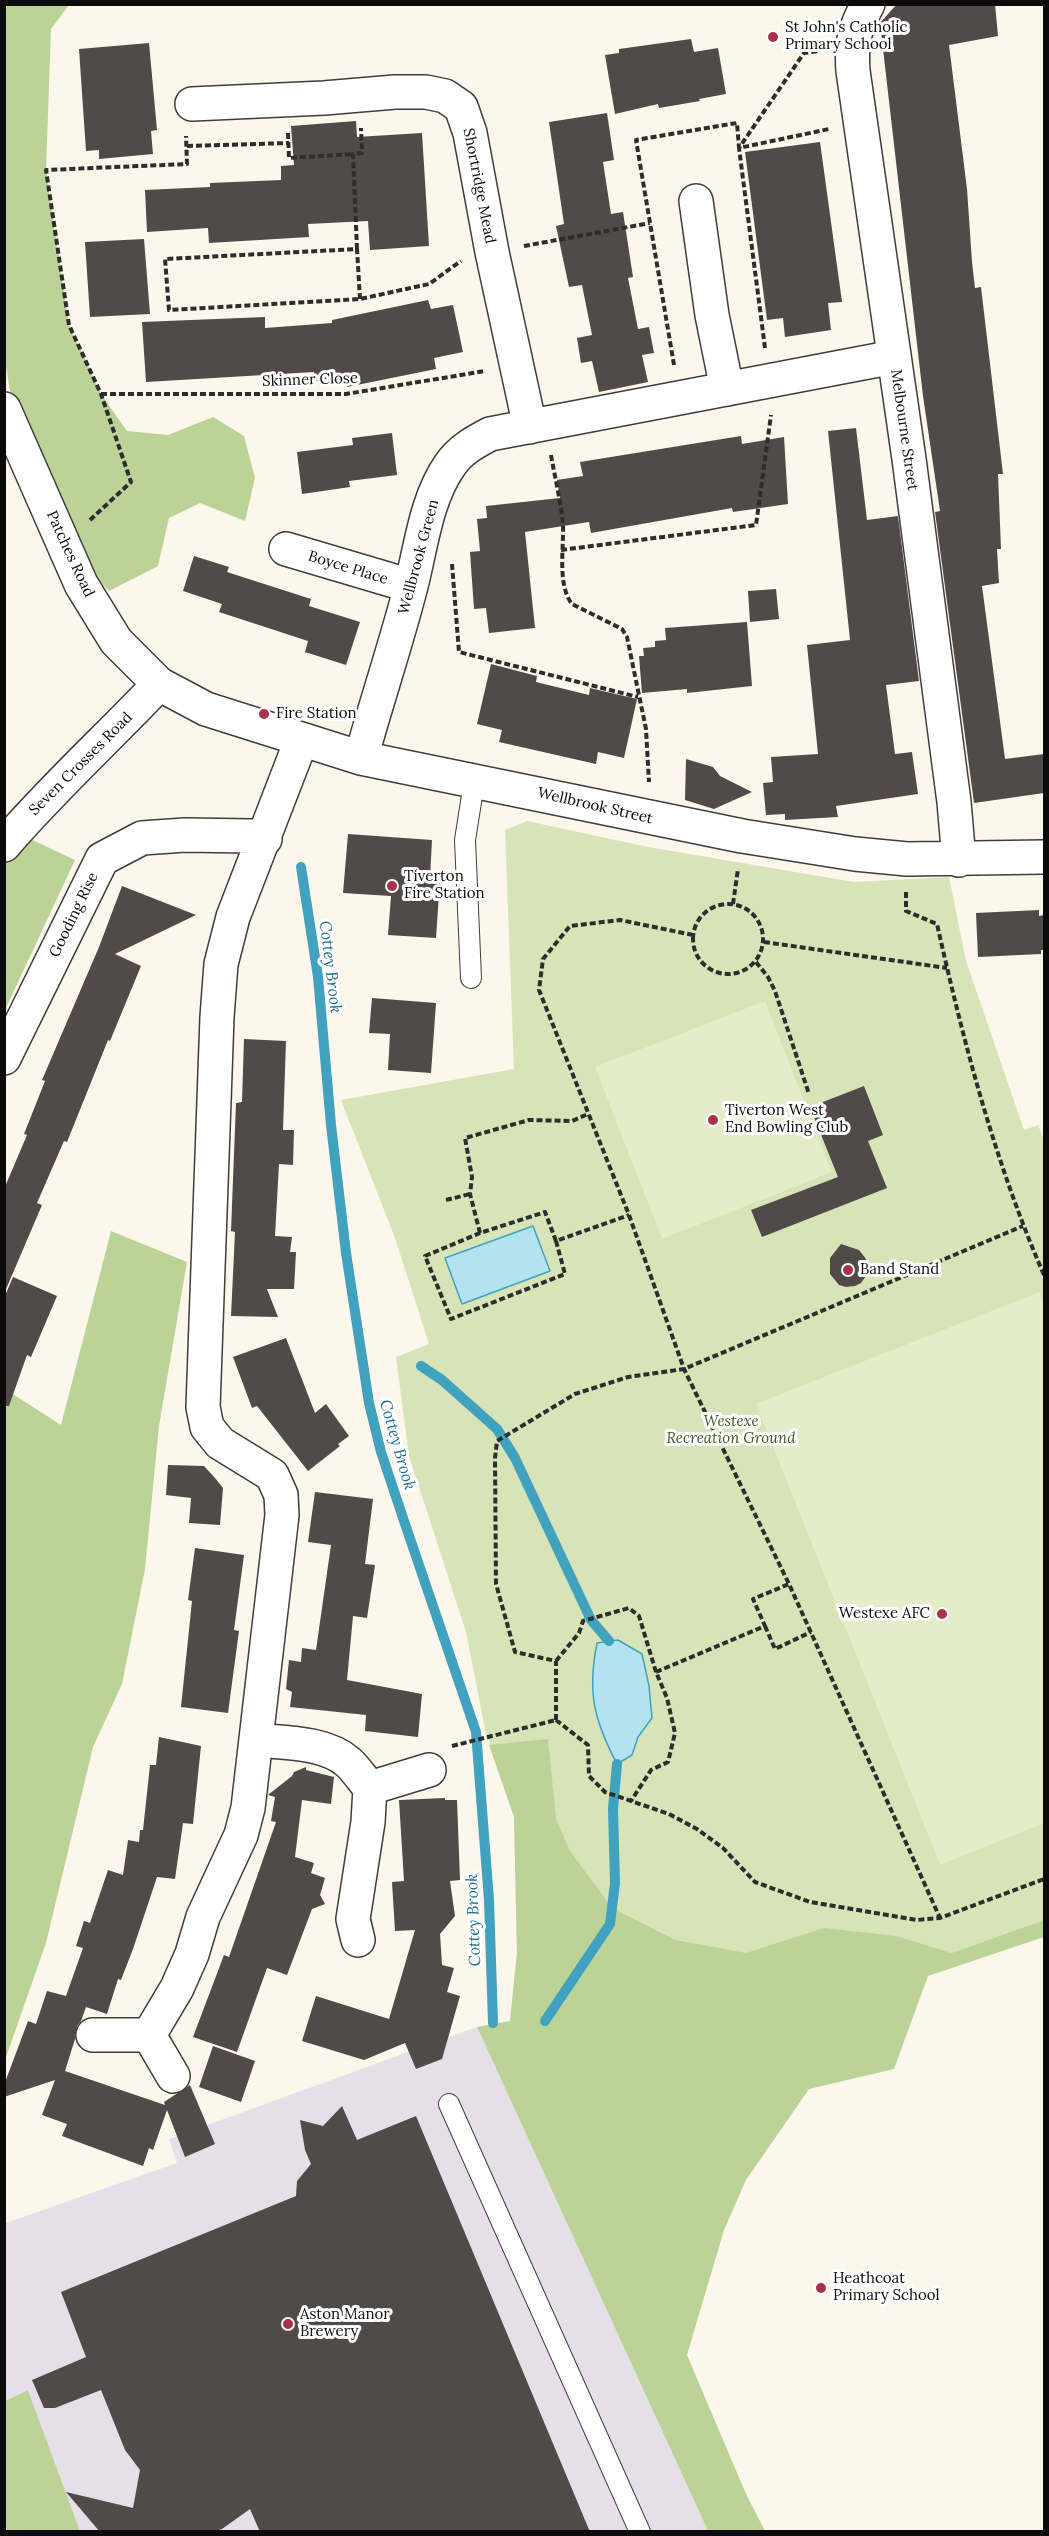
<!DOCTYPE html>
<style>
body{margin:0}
#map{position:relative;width:1049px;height:2536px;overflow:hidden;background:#fdf6ea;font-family:Lora,serif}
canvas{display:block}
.frame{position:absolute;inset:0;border:6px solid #0b0b0b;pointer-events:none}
</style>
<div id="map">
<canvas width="1049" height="2536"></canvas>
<div class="frame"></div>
</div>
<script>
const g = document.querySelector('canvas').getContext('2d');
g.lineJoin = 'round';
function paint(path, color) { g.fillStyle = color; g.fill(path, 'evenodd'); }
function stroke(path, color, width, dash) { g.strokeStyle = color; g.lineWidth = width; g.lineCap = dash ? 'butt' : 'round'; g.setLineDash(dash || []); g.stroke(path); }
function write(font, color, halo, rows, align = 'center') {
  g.font = font + ' Lora,serif'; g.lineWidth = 6; g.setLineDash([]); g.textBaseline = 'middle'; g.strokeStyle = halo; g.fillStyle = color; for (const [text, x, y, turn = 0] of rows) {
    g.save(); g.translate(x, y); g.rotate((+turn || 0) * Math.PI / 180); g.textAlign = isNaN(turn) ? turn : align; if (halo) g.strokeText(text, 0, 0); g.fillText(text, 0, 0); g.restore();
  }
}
const industrial = new Path2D(`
 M 477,2027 L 708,2531 L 80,2531 L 28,2390 L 5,2401 L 6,2223 L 177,2163 L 169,2139 Z`);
const green = new Path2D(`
 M 527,821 L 648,847 L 854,882 L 949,877 L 966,961 L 1024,1130 L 1038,1125 L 1044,1140 L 1044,1920 L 914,1966 L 510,2021 L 517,1953 L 514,1817 L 485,1729 L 466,1632 L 409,1456 L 396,1357 L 429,1344 L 395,1238 L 341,1100 L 514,1069 L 505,830 Z`);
const forest = new Path2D(`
 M 4,5 L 69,5 L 51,29 L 46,170 L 69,325 L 101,394 L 127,431 L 168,435 L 213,417 L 244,436 L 255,478 L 245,521 L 200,503 L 169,518 L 158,566 L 109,591 L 65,544 L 10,391 L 4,354 Z
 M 5,827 L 75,860 L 5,1010 Z
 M 111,1231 L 187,1262 L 159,1426 L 145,1569 L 122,1684 L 93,1747 L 46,1943 L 5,2060 L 5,1389 L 61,1425 Z
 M 548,1739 L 556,1819 L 570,1851 L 612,1908 L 675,1940 L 746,1953 L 824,1928 L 896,1936 L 951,1953 L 1044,1920 L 1044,1937 L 928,1976 L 894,2069 L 809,2089 L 746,2180 L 724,2230 L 687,2355 L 746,2494 L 765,2531 L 708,2531 L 477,2027 L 510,2021 L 517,1953 L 514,1817 L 489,1745 Z
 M 28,2390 L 80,2531 L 5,2531 L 5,2401 Z`);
const pitch = new Path2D(`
 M 765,1001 L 832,1172 L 662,1239 L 595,1067 Z
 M 1039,1292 L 1044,1305 L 1044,1823 L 940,1865 L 756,1404 Z`);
const water = new Path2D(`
 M 533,1226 L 550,1271 L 462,1304 L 445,1258 Z
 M 618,1640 L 642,1654 L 649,1686 L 652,1718 L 638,1737 L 632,1755 L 617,1764 C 594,1720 587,1693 597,1643 Z`);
const stream = new Path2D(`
 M 301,867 L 318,977 L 331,1125 L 346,1253 L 369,1403 L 381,1452 L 404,1521 L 476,1732 L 489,1900 L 493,2023
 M 421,1366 L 442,1380 L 497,1429 L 515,1458 L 591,1620 L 609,1641
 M 545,2021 L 610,1924 L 615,1883 L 613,1809 L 617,1764`);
const building = new Path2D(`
 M 897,4 L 995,4 L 998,36 L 949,45 L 967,189 L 972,262 L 975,288 L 981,287 L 1003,474 L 998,474 L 1001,549 L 997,549 L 999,583 L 982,586 L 1005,759 L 1044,754 L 1044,793 L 974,803 L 935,512 L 940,511 L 923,396 L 880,23 Z
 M 691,39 L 694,52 L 718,48 L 726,94 L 699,99 L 700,101 L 659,108 L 658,104 L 615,114 L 605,55 L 619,53 L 619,49 Z
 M 149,43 L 157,130 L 151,131 L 153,154 L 99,159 L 99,150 L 86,151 L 79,49 Z
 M 607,113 L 614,160 L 603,162 L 611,214 L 623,212 L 633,277 L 628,278 L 638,329 L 649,327 L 654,353 L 642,355 L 648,382 L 599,392 L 592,361 L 581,363 L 577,338 L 592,335 L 582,285 L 569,287 L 556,226 L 564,224 L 549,122 Z
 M 356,121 L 357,137 L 422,133 L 429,246 L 370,250 L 368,221 L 308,224 L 309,237 L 209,243 L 208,228 L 147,232 L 145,190 L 210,187 L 210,183 L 281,180 L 281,166 L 294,165 L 291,126 Z
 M 820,142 L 842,302 L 828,303 L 831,330 L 785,337 L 783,318 L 767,320 L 745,152 Z
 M 144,239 L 150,314 L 90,317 L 85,242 Z
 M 428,300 L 431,309 L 453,305 L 463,352 L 434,358 L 436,369 L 347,387 L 344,375 L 316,381 L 314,372 L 146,382 L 142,322 L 265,317 L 265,328 L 332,323 L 332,320 Z
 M 856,428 L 867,520 L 898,516 L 919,681 L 886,685 L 895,754 L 912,752 L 918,794 L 836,806 L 838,817 L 785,820 L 785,814 L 766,815 L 763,783 L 773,782 L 771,757 L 818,754 L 807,645 L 850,640 L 828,431 Z
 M 392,433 L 397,475 L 349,481 L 350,487 L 302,494 L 297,452 L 353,445 L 352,438 Z
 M 741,436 L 742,444 L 784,437 L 788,504 L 733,512 L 732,508 L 591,533 L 589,522 L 525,532 L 535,628 L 489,633 L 486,608 L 474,609 L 470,552 L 480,551 L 477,519 L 487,518 L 486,506 L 560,498 L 557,480 L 583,476 L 580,462 Z
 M 194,556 L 229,567 L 227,572 L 311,599 L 309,606 L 360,622 L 346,665 L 305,652 L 308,641 L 219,612 L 222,604 L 183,591 Z
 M 776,589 L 779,619 L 750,622 L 748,591 Z
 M 747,622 L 752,686 L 687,693 L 687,689 L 642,693 L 639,656 L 644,656 L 643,648 L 655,647 L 655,641 L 666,640 L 665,628 Z
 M 491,664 L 537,676 L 536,682 L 589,695 L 590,688 L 637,699 L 624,758 L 598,752 L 596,764 L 499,742 L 502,730 L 477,724 Z
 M 686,759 L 713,767 L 720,776 L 752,792 L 714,809 L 685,800 Z
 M 348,834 L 432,840 L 430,878 L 440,879 L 436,938 L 388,935 L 391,896 L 343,893 Z
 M 122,886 L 196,915 L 115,954 L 141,966 L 110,1041 L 108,1040 L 67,1142 L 64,1141 L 37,1203 L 42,1205 L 4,1294 L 4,1189 L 27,1135 L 24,1134 L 45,1081 L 42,1080 L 99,947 Z
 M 1039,910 L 1039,916 L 1044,915 L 1044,950 L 1041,950 L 1041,954 L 978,957 L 976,913 Z
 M 372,998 L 436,1003 L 431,1073 L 388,1070 L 390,1034 L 369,1033 Z
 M 244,1039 L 286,1041 L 283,1130 L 294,1130 L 293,1165 L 279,1164 L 275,1236 L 292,1237 L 290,1252 L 296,1252 L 294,1289 L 267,1289 L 278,1317 L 231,1316 L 235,1232 L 231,1231 L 236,1103 L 242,1102 Z
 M 864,1086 L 883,1135 L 868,1141 L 887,1188 L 762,1237 L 751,1210 L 838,1177 L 810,1107 Z
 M 841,1244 L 859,1250 L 866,1259 L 868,1273 L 861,1283 L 855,1286 L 846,1287 L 839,1285 L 830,1274 L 830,1258 Z
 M 13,1277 L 57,1296 L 31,1357 L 27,1355 L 9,1406 L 4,1406 L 4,1298 Z
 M 286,1338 L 315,1413 L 326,1404 L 349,1436 L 338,1444 L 340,1446 L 308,1471 L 257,1406 L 252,1408 L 233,1357 Z
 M 168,1465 L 204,1466 L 215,1478 L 223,1488 L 220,1525 L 189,1523 L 191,1498 L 166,1495 Z
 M 315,1492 L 373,1499 L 365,1564 L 375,1565 L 367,1618 L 353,1616 L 347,1680 L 422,1694 L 418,1737 L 365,1731 L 366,1715 L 290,1707 L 292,1692 L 286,1689 L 289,1660 L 301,1662 L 302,1648 L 316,1650 L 331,1545 L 308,1542 Z
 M 195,1548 L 244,1555 L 234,1630 L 239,1631 L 228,1713 L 181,1707 L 192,1601 L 188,1600 Z
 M 159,1737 L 201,1746 L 193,1824 L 183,1823 L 175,1879 L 157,1877 L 133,1949 L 121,1980 L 118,1979 L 107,2014 L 86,2007 L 81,2021 L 77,2026 L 75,2039 L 65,2071 L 165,2105 L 164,2102 L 190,2085 L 215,2144 L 185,2157 L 167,2110 L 153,2150 L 149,2148 L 143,2166 L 62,2136 L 67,2124 L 42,2115 L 55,2080 L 4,2097 L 4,2085 L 28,2021 L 36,2024 L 47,1991 L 66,1996 L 83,1948 L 76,1946 L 84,1921 L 90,1923 L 108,1870 L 123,1875 L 128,1840 L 139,1842 L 140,1830 L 143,1830 L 150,1765 L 156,1765 Z
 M 306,1767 L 306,1770 L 334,1777 L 331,1804 L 302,1800 L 295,1857 L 314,1863 L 311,1873 L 325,1878 L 320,1895 L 325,1904 L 312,1909 L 287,1975 L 267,1968 L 237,2052 L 193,2037 L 224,1955 L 229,1957 L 276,1822 L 271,1821 L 275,1797 L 268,1795 L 292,1776 L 294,1772 Z
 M 445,1798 L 445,1800 L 457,1800 L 460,1880 L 450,1881 L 455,1916 L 440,1934 L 442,1965 L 454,1968 L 447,1992 L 460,1996 L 442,2059 L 416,2069 L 405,2043 L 364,2060 L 302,2041 L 316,1996 L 389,2019 L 415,1930 L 395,1931 L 392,1882 L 404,1881 L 399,1800 Z
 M 213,2046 L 255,2061 L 241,2102 L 199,2087 Z
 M 342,2106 L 357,2140 L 416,2116 L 590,2532 L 260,2532 L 250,2509 L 222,2529 L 212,2532 L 100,2532 L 66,2492 L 133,2508 L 140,2470 L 125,2450 L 101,2390 L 55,2408 L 44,2408 L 32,2380 L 86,2357 L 61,2292 L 296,2196 L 297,2181 L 311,2164 L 305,2150 L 300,2120 L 323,2126 Z`);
const path = new Path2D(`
 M 288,133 L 289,158 L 353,154
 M 187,146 L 289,143
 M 524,246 L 650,223
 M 357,249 L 353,154 L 362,153 L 361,128
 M 360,299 L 357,249 L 165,259 L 169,310 L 360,299 L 429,284 L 461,261
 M 765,348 L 739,148 L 804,53 L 819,51
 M 674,365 L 636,140 L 737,123 L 739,148 L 829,129
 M 101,394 L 346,394 L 485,371
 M 551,455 C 555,478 561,502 563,525 C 564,547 557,585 572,604 L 622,629 L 627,637 L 646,729 L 649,782
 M 90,520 L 131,482 L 101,394 L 69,325 L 46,170 L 187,164 L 186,136
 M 561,550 L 756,525 L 771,415
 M 452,564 L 459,652 L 638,697
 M 906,892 L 906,911 L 937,924 C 964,1044 995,1163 1044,1275
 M693 939a35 35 0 1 1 70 0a35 35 0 1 1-70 0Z
 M 733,904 L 738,869
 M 693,935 L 620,920 L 570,926 L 543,959 L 539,990 L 629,1215 L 684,1369 L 789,1584 L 940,1918
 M 764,942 L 947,968
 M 756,962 L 768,977 L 775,991 L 809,1094
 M 446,1200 L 470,1194
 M 480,1233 L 470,1194 L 472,1177 L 465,1138 L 529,1120 L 572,1121 L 588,1114
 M 556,1241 L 545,1212 L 480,1233 L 425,1256 L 451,1319 L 565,1274 L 556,1241 L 629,1215
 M 765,1626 L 775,1649 L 811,1632
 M 556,1661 L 579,1633 L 583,1621 L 629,1608 L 639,1616 L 656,1672 L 667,1698 L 675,1733 L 668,1762 L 651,1770 L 631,1801
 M 656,1672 L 765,1626 L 753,1599 L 789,1584
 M 556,1720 L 556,1661 L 515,1652 L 496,1584 L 495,1458 L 497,1441 L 575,1394 L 628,1377 L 684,1369 L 1023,1226
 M 556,1720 L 588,1745 L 589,1776 L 605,1792 L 669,1814 L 697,1829 L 723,1848 L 755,1882 L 810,1902 L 917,1920 L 940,1918 L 1044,1879
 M 452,1746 L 556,1720`);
const lane = new Path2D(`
 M 471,978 L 465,840 L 474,783
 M 449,2104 L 640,2532`);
const street = new Path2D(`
 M 868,4 C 854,29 851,43 853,71 L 909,459 L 954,802 L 959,860
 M 192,104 L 324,98 L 395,92 L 426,92 L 445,96 L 461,107 L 470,133 L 492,252 L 530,427
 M 696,201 L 712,315 L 727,389
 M 4,409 L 81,584 L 116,641 L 159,684 L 206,709 L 361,758 L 742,836 L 855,854 L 907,859 L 1044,857
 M 286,549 L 411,586
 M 361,758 C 377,700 396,644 411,586 C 421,547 426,499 450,465 C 460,450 475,442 490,434 L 894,357
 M 4,845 C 52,789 108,738 159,684
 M 4,1058 L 102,859 L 142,838 L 185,835 L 251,836 L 265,839
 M 256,1740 C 285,1743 325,1742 348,1762 C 356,1769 363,1780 370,1788 L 368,1822 L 353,1919 L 358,1940
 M 370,1788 L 429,1770
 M 93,2035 L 149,2035 L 177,1988 L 192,1954 L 203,1917 L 241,1835 L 248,1808 L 282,1515 L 281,1495 L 272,1475 L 220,1443 L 207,1427 L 203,1407 L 217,1017 L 221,964 L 233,917 L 301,741
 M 149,2035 L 173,2076`);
const markers = [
 [773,37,6,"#ad304a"],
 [264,714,6,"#ad304a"],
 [392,886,6,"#ad304a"],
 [713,1120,6,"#ad304a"],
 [848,1270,6,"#ad304a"],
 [942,1614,6,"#ad304a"],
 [821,2288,6,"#ad304a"],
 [288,2324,6,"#ad304a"]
];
const poiNames = [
 ["St John's Catholic",785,28],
 ["Primary School",785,45],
 ["Fire Station",276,714],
 ["Tiverton",404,877],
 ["Fire Station",404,894],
 ["Tiverton West",725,1111],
 ["End Bowling Club",725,1128],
 ["Band Stand",860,1270],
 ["Westexe AFC",930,1614,"right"],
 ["Heathcoat",833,2279],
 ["Primary School",833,2296],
 ["Aston Manor",300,2315],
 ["Brewery",300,2332]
];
const streetNames = [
 ["Shortridge Mead",479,186,79],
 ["Skinner Close",310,380,-2],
 ["Melbourne Street",904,430,82],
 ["Patches Road",70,554,65],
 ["Wellbrook Green",419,557,-75],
 ["Boyce Place",348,568,17],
 ["Seven Crosses Road",81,764,-45],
 ["Wellbrook Street",595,806,13],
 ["Gooding Rise",74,915,-64]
];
const parkNames = [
 ["Westexe",731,1422],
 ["Recreation Ground",731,1439]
];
const waterNames = [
 ["Cottey Brook",330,967,83],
 ["Cottey Brook",397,1445,74],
 ["Cottey Brook",474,1920,-92]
];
paint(industrial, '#e6dfe9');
paint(green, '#d6e4b7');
paint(forest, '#bcd398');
paint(pitch, '#e5ecc8');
paint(water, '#b3e3f0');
stroke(water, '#41a2c0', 1.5);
stroke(stream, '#41a2c0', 10);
paint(building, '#524a48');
stroke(lane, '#3e3e3e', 22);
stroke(street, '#3e3e3e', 36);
stroke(path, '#2d2d2d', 4, [6, 3]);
stroke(lane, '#fff', 20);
stroke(street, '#fff', 33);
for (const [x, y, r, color] of markers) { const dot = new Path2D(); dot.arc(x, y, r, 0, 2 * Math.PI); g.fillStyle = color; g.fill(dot); stroke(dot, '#fff', 2); }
write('15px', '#0b0b0b', '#fff', poiNames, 'left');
write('15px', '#0b0b0b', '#fff', streetNames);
write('italic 15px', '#375b22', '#fff', parkNames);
write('italic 16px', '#207190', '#fff', waterNames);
</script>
